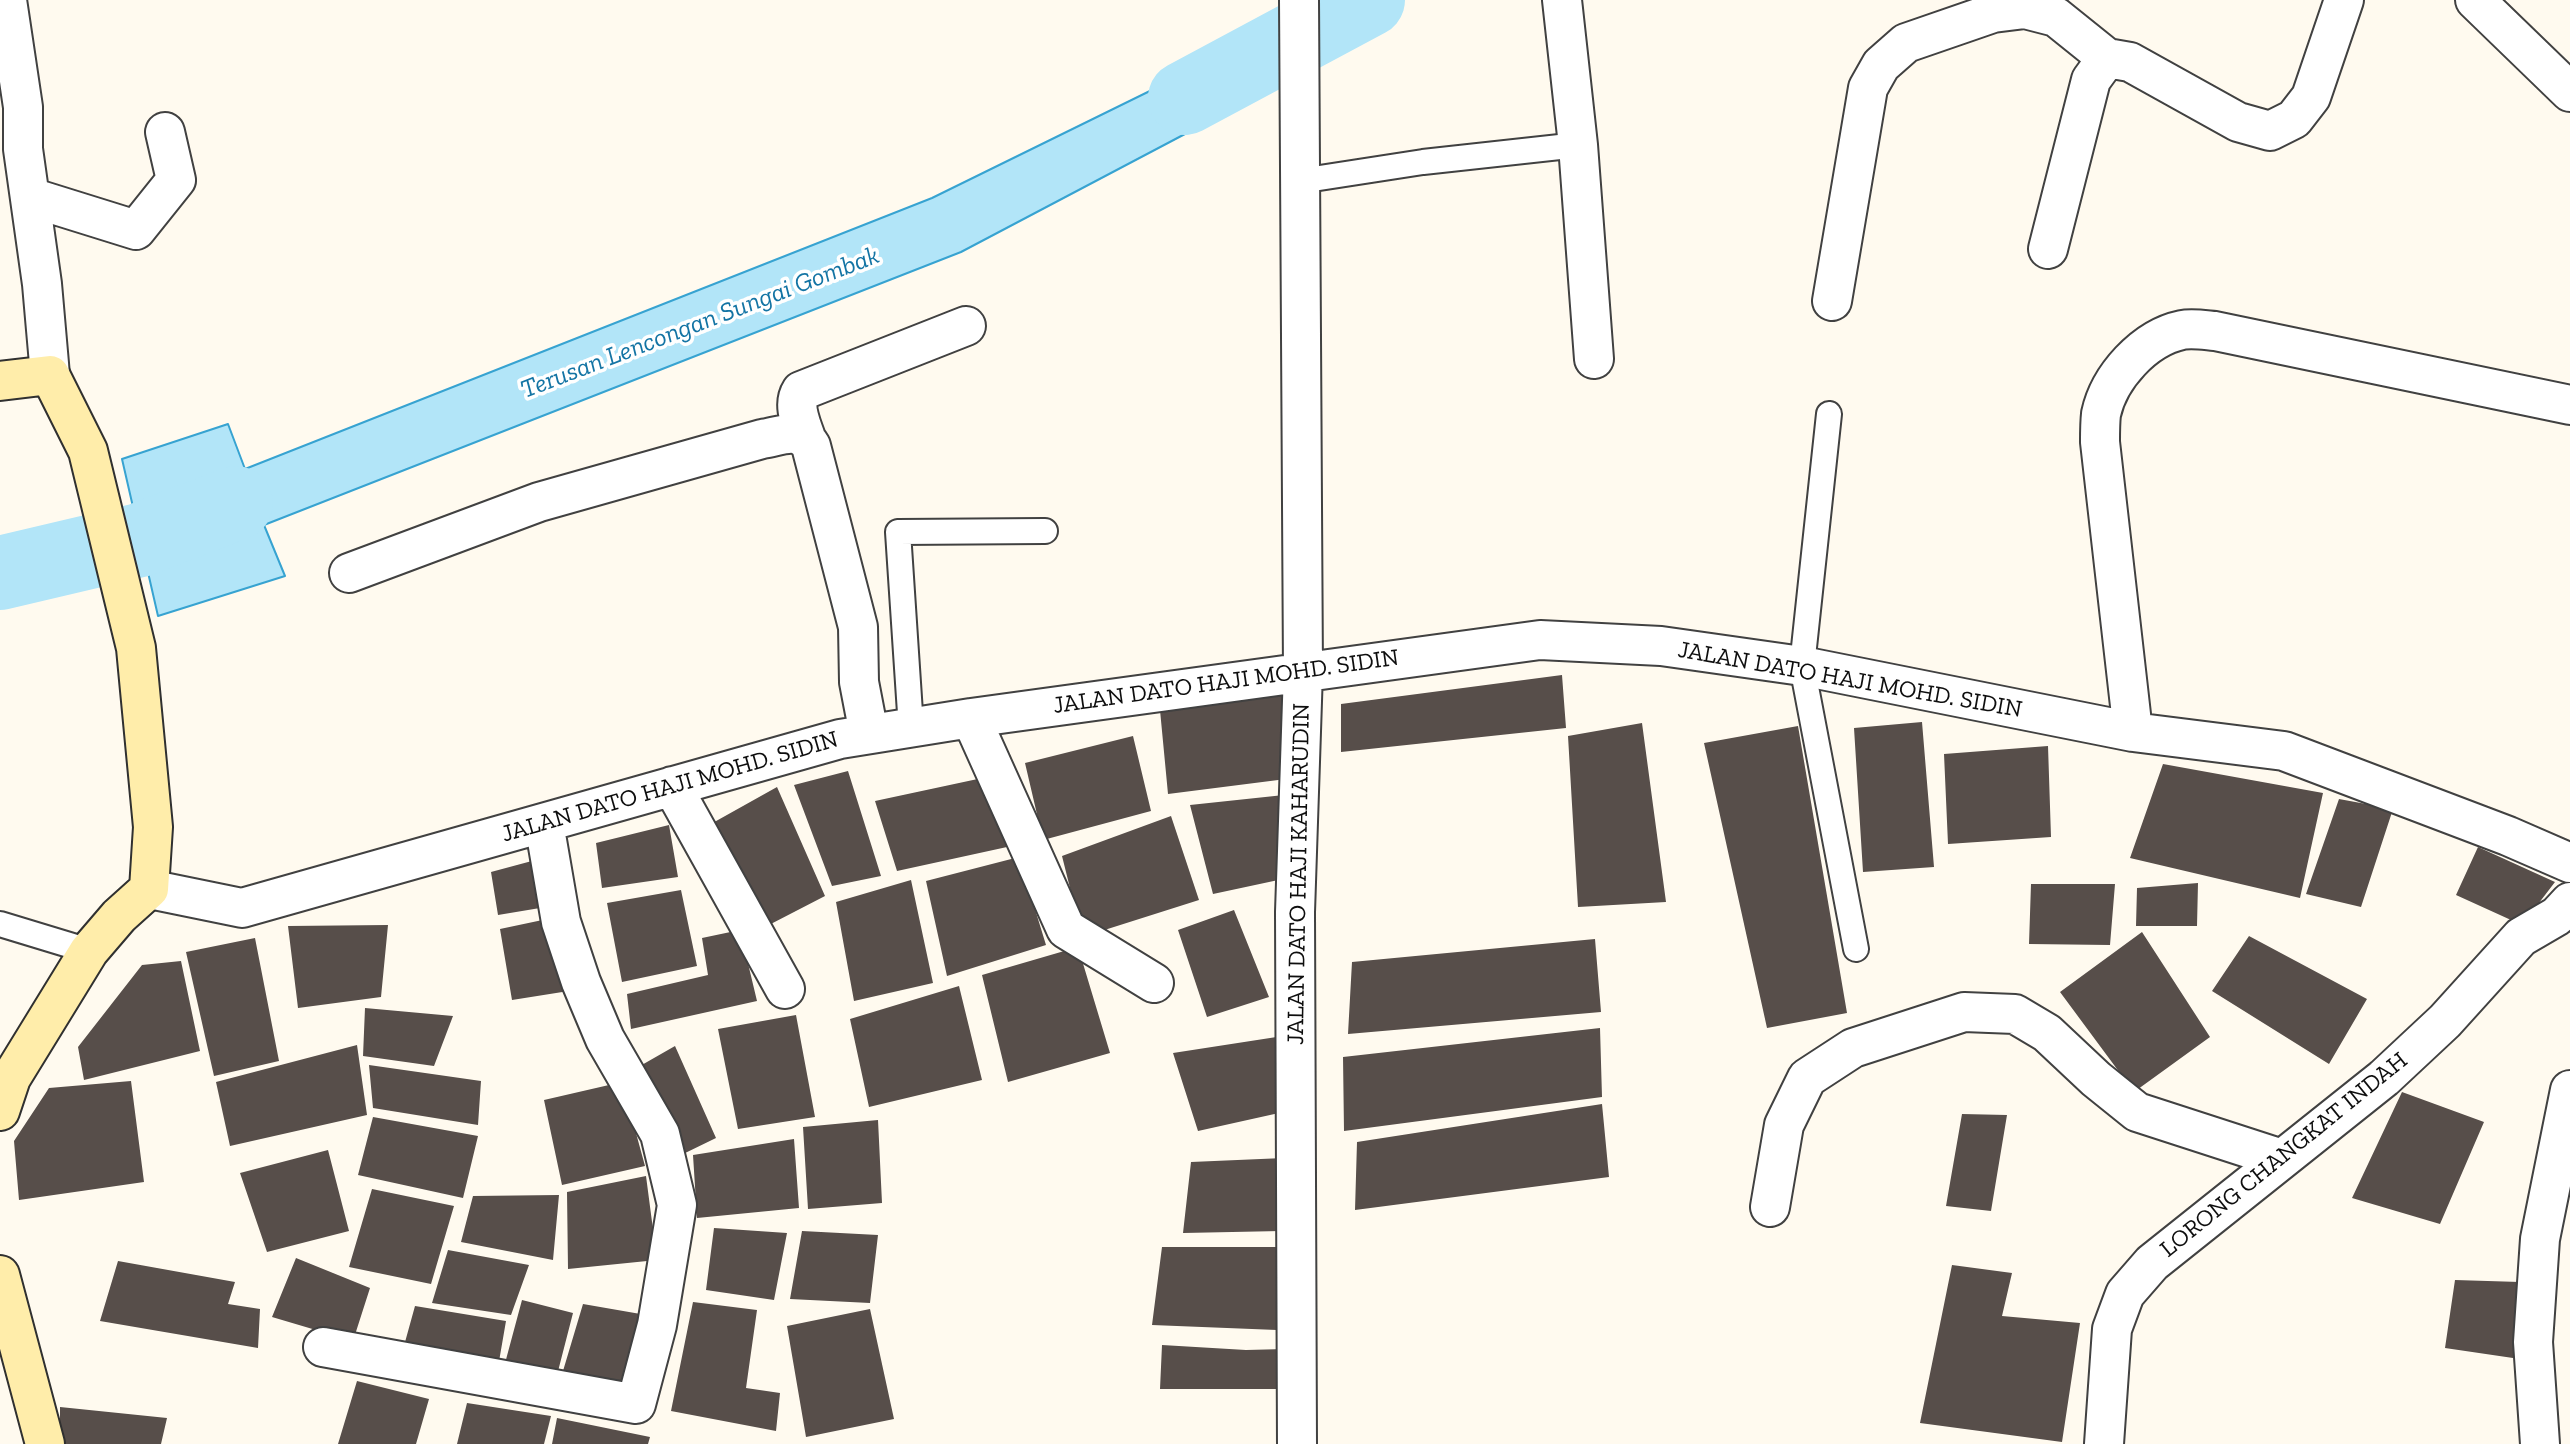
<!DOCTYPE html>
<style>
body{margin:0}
canvas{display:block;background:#fffaef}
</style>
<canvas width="2570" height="1444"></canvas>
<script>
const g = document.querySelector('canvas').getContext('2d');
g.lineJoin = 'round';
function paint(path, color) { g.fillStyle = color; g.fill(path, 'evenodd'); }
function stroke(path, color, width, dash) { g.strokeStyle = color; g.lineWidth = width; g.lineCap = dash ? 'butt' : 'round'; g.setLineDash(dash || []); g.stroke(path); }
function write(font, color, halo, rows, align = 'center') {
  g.font = font + ' "Zilla Slab",serif'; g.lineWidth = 7; g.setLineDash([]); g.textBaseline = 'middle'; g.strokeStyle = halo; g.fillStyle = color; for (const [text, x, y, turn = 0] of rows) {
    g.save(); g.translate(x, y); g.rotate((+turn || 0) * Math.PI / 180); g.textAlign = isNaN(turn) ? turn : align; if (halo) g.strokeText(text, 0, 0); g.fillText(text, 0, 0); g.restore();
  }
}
const water = new Path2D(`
 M 1272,31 L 1278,85 L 961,252 L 264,525 L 285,576 L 158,616 L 122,459 L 228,424 L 245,469 L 932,198 Z
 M 79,531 L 91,576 L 0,599 L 0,550 Z`);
const river = new Path2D(`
 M 1185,98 L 1368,0
 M 0,573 L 140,540 L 236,503`);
const building = new Path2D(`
 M 1562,675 L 1566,728 L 1341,752 L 1341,704 Z
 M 1284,693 L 1286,779 L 1168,794 L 1160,710 Z
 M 1922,722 L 1934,867 L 1863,872 L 1854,728 Z
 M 1642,723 L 1666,902 L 1578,907 L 1568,736 Z
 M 1798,726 L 1847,1013 L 1767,1028 L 1704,743 Z
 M 1133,736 L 1151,811 L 1043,840 L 1025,763 Z
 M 2048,746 L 2051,837 L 1948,844 L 1944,754 Z
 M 2163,764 L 2323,793 L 2300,898 L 2130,858 Z
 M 848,771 L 881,876 L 832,886 L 794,785 Z
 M 987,777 L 1007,847 L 897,871 L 875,801 Z
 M 777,787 L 825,896 L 765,927 L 709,825 Z
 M 1284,795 L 1283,879 L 1213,894 L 1190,805 Z
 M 2339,799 L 2393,809 L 2361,907 L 2306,894 Z
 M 1171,816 L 1199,900 L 1095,933 L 1079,924 L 1062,856 Z
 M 669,825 L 678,877 L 602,888 L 596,843 Z
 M 2478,847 L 2555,882 L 2522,925 L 2456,895 Z
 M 1019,857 L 1046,945 L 947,976 L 926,881 Z
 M 543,858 L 552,906 L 498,915 L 491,872 Z
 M 911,880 L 933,983 L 854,1001 L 836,902 Z
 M 2198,883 L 2197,926 L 2136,926 L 2137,888 Z
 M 2031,884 L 2115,884 L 2110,945 L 2029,944 Z
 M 681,890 L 697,966 L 622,982 L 607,903 Z
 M 1234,910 L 1269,997 L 1207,1017 L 1178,930 Z
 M 552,918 L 575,990 L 512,1000 L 500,929 Z
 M 388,925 L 381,997 L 298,1008 L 288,926 Z
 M 740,930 L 757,1001 L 631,1029 L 627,994 L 708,975 L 702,938 Z
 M 2142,932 L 2210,1037 L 2134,1092 L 2060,992 Z
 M 2249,936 L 2367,999 L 2329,1064 L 2212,991 Z
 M 255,938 L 279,1061 L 214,1076 L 186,952 Z
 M 1595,939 L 1601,1012 L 1348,1034 L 1352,962 Z
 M 1078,947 L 1110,1053 L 1008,1082 L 982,975 Z
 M 181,961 L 200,1051 L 84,1080 L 78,1047 L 142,965 Z
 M 959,986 L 982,1080 L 869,1107 L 850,1019 Z
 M 365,1008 L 453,1016 L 434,1066 L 363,1056 Z
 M 796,1015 L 815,1117 L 738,1129 L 718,1029 Z
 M 1600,1028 L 1602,1097 L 1344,1131 L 1343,1057 Z
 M 1283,1036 L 1279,1113 L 1198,1131 L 1173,1053 Z
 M 357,1045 L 367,1115 L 230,1146 L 216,1082 Z
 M 675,1046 L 716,1138 L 679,1156 L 640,1066 Z
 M 369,1065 L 481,1081 L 478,1125 L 373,1108 Z
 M 131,1081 L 144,1182 L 19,1200 L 14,1141 L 49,1088 Z
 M 622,1082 L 645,1166 L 562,1185 L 544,1100 Z
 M 2402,1092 L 2484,1122 L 2440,1224 L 2352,1198 Z
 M 1602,1104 L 1609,1177 L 1355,1210 L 1357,1142 Z
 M 1962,1114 L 2007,1115 L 1991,1211 L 1946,1206 Z
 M 373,1117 L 478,1136 L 463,1198 L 358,1175 Z
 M 878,1120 L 882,1203 L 808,1209 L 803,1127 Z
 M 794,1139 L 799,1208 L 697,1218 L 693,1155 Z
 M 328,1150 L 349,1231 L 267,1252 L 240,1173 Z
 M 1284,1158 L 1281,1231 L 1183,1233 L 1191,1162 Z
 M 646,1176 L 657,1260 L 568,1269 L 567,1192 Z
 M 372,1189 L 454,1206 L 431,1284 L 349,1267 Z
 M 559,1195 L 553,1260 L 461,1242 L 473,1196 Z
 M 714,1228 L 787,1233 L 774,1300 L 706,1290 Z
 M 802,1231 L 878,1235 L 870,1303 L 790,1299 Z
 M 1162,1247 L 1284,1247 L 1277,1330 L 1152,1325 Z
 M 448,1250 L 529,1265 L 511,1315 L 432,1303 Z
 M 296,1258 L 370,1288 L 353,1341 L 272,1317 Z
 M 118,1261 L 235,1282 L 228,1304 L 260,1309 L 258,1348 L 100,1321 Z
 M 1952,1265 L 2012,1273 L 2002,1316 L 2080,1323 L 2062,1442 L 1920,1423 Z
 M 2455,1280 L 2520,1282 L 2513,1358 L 2445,1348 Z
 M 522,1300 L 573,1313 L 556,1379 L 504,1367 Z
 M 693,1302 L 757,1310 L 746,1388 L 780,1393 L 776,1431 L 671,1411 Z
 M 583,1304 L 652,1316 L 629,1398 L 560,1381 Z
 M 415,1306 L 506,1321 L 497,1373 L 402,1353 Z
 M 870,1309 L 894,1419 L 806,1437 L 787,1326 Z
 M 1162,1345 L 1246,1350 L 1285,1349 L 1278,1389 L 1160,1389 Z
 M 357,1381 L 429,1399 L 416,1444 L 338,1444 Z
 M 467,1403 L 551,1416 L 544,1444 L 457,1444 Z
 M 60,1407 L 167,1418 L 161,1444 L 60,1444 Z
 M 557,1418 L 650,1437 L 648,1444 L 552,1444 Z`);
const lane = new Path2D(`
 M 1300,181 L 1423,162 L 1578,145
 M 1829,414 L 1802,666 L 1856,949
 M 911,728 L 898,532 L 1045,531
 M 0,924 L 89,951`);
const street = new Path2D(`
 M 7,0 L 23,107 L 23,149 L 42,284 L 50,375
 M 1562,0 L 1578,145 L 1594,359
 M 2475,0 L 2570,92
 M 30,197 L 136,230 L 176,180 L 165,132
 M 2048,249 L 2091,80 L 2107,58 L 2130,62 L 2238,122 L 2270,131 L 2294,119 L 2311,97 L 2344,0
 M 1832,301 L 1868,88 L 1881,65 L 1906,43 L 1993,13 L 2025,9 L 2056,17 L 2107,58
 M 806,438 C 801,423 792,405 801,391 L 966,326
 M 349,573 L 539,502 L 762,439 C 782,436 799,426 811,446 L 858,627 L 859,682 L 869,734
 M 971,718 L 1066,929 L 1154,983
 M 2133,732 L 2100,442 C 2100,433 2100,423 2101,414 C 2109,377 2144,338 2182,330 C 2192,328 2204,330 2215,331 L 2570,405
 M 672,786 L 785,989
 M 149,889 L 242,908 L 840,739 L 971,718 L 1540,640 L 1661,646 L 1802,666 L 2133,732 L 2284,751 L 2508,836 L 2570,863
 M 1770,1207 L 1784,1125 L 1807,1078 L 1853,1048 L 1964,1012 L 2015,1014 L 2047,1033 L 2096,1079 L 2137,1112 L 2282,1159
 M 323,1347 L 636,1404 L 657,1325 L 677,1205 L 660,1134 L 605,1039 L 581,982 L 561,922 L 544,823
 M 1297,1444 L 1295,912 L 1303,671 L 1299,0
 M 2104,1444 L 2112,1329 L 2125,1294 L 2152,1263 L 2384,1078 L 2445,1021 L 2521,937 L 2557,916 L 2570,902
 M 2540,1444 L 2533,1342 L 2540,1239 L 2570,1090`);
const secondary = new Path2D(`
 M 0,381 L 50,375 L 88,451 L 136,648 L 153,827 L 149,889 L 119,916 L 89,951 L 11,1078 L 0,1111
 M 0,1275 L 45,1444`);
const streetNames = [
 ["JALAN DATO HAJI MOHD. SIDIN",1850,680,10],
 ["JALAN DATO HAJI MOHD. SIDIN",1226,682,-8],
 ["JALAN DATO HAJI MOHD. SIDIN",670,787,-16],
 ["JALAN DATO HAJI KAHARUDIN",1299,874,-89],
 ["LORONG CHANGKAT INDAH",2284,1155,-39]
];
const waterNames = [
 ["Terusan Lencongan Sungai Gombak",700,323,-21]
];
paint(water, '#b2e5f8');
stroke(water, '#37a3d1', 2);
stroke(river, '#b2e5f8', 74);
paint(building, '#574e4a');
stroke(lane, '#414141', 28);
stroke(street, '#414141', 42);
stroke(secondary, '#303030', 42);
stroke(lane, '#fff', 24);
stroke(street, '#fff', 38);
stroke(secondary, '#ffedaa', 38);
write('24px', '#0e0e0e', '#fff', streetNames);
write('italic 26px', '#1374a4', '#fff', waterNames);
</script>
